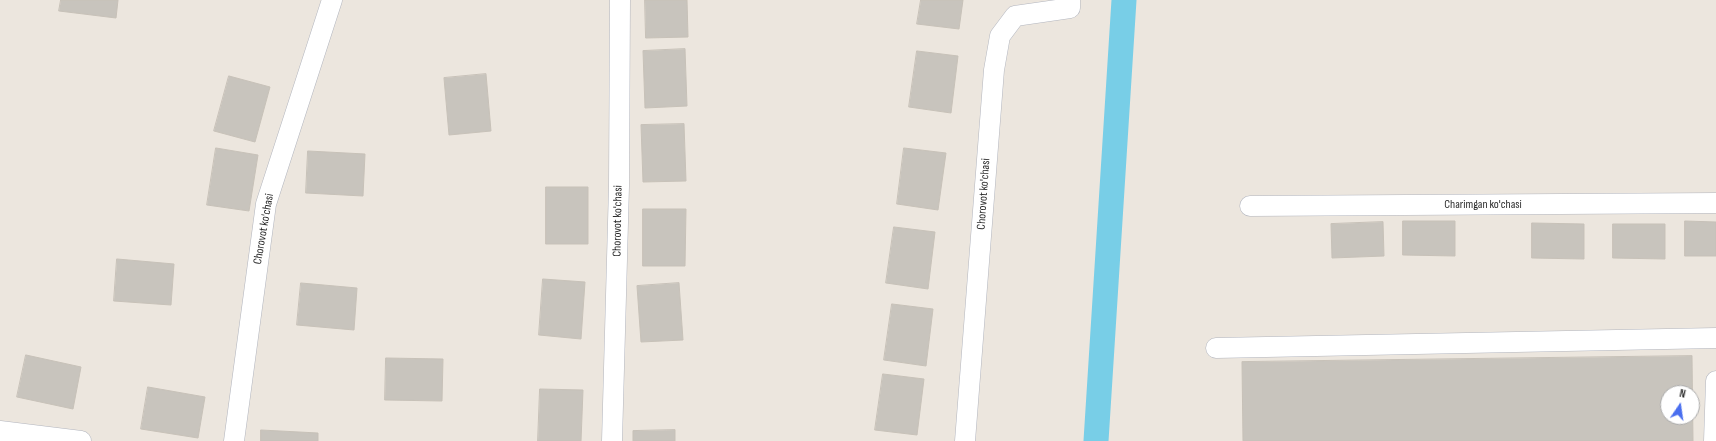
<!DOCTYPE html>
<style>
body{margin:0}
#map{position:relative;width:1716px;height:441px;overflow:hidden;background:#ece6de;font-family:"Sofia Sans Condensed",sans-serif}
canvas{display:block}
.north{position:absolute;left:1660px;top:385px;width:40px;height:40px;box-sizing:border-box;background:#fff;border:1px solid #aaa;border-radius:50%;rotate:13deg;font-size:11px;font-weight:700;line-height:16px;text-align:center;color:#2b2b2b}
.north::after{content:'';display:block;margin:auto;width:14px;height:18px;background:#496eef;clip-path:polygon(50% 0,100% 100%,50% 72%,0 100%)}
</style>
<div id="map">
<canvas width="1716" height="441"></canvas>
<div class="north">N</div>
</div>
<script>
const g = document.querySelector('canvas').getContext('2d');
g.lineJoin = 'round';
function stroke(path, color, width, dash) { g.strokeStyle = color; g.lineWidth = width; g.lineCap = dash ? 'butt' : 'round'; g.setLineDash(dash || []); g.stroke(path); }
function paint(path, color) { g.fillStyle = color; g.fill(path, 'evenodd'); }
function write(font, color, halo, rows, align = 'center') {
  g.font = font + ' "Sofia Sans Condensed",sans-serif'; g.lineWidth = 3.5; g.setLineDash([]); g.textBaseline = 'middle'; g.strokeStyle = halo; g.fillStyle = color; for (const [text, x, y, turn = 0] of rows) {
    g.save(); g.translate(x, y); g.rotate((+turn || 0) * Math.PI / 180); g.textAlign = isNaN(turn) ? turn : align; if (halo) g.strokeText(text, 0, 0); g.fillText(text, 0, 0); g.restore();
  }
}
const canal = new Path2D(`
 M 1096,441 L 1124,0`);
const building = new Path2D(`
 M 61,0 L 118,0 L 116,18 L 59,11 Z
 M 645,0 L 687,0 L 688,37 L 646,38 Z
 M 921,0 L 963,0 L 959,29 L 917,24 Z
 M 685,49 L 687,106 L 645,108 L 643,51 Z
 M 917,51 L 958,56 L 951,113 L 909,107 Z
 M 486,74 L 491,131 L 449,135 L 444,78 Z
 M 229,76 L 270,87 L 255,142 L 214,131 Z
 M 684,124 L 686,181 L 643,182 L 641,125 Z
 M 216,148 L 258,155 L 249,211 L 207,205 Z
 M 904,148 L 946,153 L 938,210 L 897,204 Z
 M 308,151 L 365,154 L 363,196 L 306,193 Z
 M 546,187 L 588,187 L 588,244 L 546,244 Z
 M 643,209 L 686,209 L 685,266 L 643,266 Z
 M 1403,221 L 1455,221 L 1455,256 L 1403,255 Z
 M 1685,221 L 1716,222 L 1716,256 L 1685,256 Z
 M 1383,222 L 1384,256 L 1332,258 L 1331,224 Z
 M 1532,223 L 1584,224 L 1584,259 L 1532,258 Z
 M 1613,224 L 1665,224 L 1665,259 L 1613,258 Z
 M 894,227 L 935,232 L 928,289 L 886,283 Z
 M 117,259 L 174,264 L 171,305 L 114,301 Z
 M 543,279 L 585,282 L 581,339 L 539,335 Z
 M 301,283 L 357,288 L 354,330 L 297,325 Z
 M 679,283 L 683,340 L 641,342 L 637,286 Z
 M 892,304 L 933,309 L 926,366 L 884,360 Z
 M 26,355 L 81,367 L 73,409 L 17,397 Z
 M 1692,356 L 1693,441 L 1243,441 L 1242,362 ZM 1668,393 L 1692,393 L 1692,417 L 1668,417 Z
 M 386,358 L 443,359 L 442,401 L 385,400 Z
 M 883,374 L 924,379 L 917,435 L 875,430 Z
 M 148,387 L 205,397 L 198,438 L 141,429 Z
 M 540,389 L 583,390 L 581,441 L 538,441 Z
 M 261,430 L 318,433 L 318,441 L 261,441 Z
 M 675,430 L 675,441 L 633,441 L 633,431 Z`);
const street = new Path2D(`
 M 1250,206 L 1716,203
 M 1216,348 L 1716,338
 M 0,431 L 81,441
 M 234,441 L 266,204 L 332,0
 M 612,441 L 619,186 L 620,0
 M 965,441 L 994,70 L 1000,36 L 1015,16 L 1070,8 L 1070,0
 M 1714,441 L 1716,381`);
const streetNames = [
 ["Chorovot ko'chasi",984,194,-86],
 ["Charimgan ko'chasi",1483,205],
 ["Chorovot ko'chasi",618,221,-89],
 ["Chorovot ko'chasi",264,229,-80]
];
stroke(canal, '#78cee7', 25);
paint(building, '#c8c4bd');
stroke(building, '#c7c1b8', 1);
stroke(street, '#b2b5be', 21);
stroke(street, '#fff', 20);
write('12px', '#2b2b2b', '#fff', streetNames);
</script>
